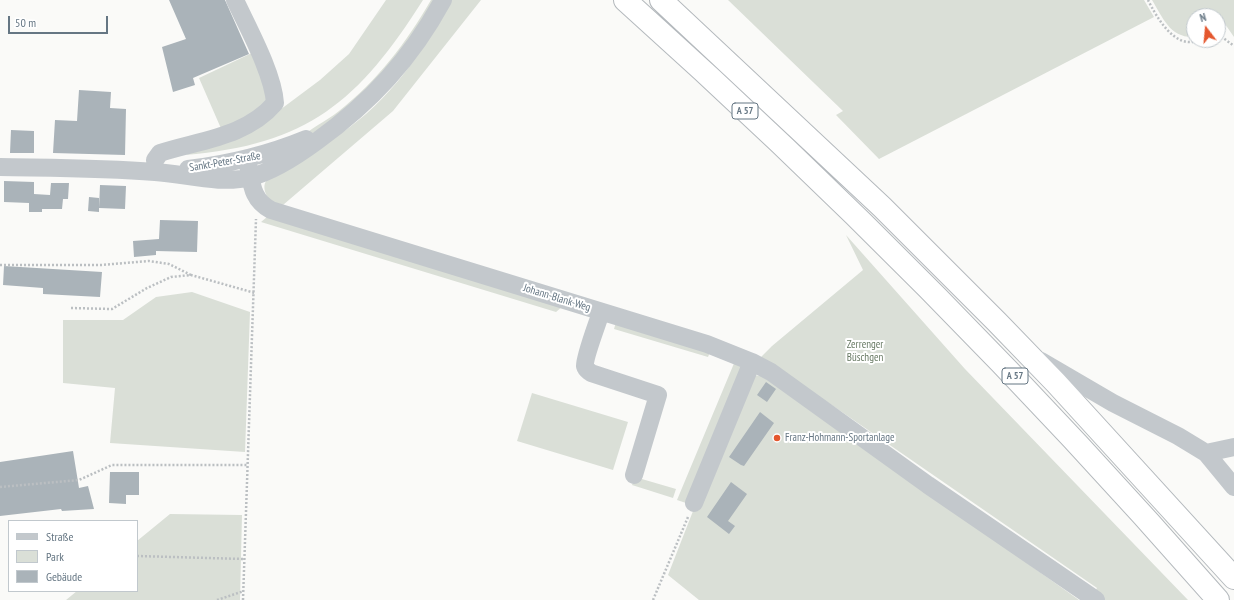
<!DOCTYPE html>
<meta charset="utf-8">
<style>
body{margin:0}
#map{position:relative;width:1234px;height:600px;overflow:hidden;background:#fafaf8;font-family:"PT Sans Narrow",sans-serif}
canvas{display:block}
.legend{position:absolute;left:8px;top:520px;width:130px;height:72px;box-sizing:border-box;background:#fff;border:1px solid #c1c8cd;margin:0;padding:5px 7px;list-style:none;font-size:12px;color:#657683}
.legend li{display:flex;align-items:center;gap:8px;height:20px}
.legend b{width:20px;border:1px solid #c1c8cd}
.north{position:absolute;left:1186px;top:8px;width:40px;height:40px;box-sizing:border-box;background:#fff;border:1px solid #c1c8cd;border-radius:50%;rotate:344deg;font-size:11px;font-weight:700;line-height:16px;text-align:center;color:#657683}
.north::after{content:'';display:block;margin:auto;width:14px;height:18px;background:#e4572e;clip-path:polygon(50% 0,100% 100%,50% 72%,0 100%)}
.scale{position:absolute;left:8px;top:16px;width:100px;height:18px;box-sizing:border-box;border:2px solid #657683;border-top:0;padding-left:5px;font-size:12px;line-height:14px;white-space:nowrap;color:#657683;-webkit-text-stroke:3px #fff;paint-order:stroke}
</style>
<div id="map">
<canvas width="1234" height="600"></canvas>
<ul class="legend">
<li><b style="height:5px;background:#c3c8cc"></b>Straße</li>
<li><b style="height:11px;background:#dadfd7"></b>Park</li>
<li><b style="height:11px;background:#aab3b9"></b>Gebäude</li>
</ul>
<div class="north">N</div>
<div class="scale">50 m</div>
</div>
<script>
const g = document.querySelector('canvas').getContext('2d');
g.lineJoin = 'round';
function paint(path, color) { g.fillStyle = color; g.fill(path, 'evenodd'); }
function stroke(path, color, width, dash) { g.strokeStyle = color; g.lineWidth = width; g.lineCap = dash ? 'butt' : 'round'; g.setLineDash(dash || []); g.stroke(path); }
function write(font, color, halo, rows, align = 'center') {
  g.font = font + ' "PT Sans Narrow",sans-serif'; g.lineWidth = 4; g.setLineDash([]); g.textBaseline = 'middle'; g.strokeStyle = halo; g.fillStyle = color; for (const [text, x, y, turn = 0] of rows) {
    g.save(); g.translate(x, y); g.rotate((+turn || 0) * Math.PI / 180); g.textAlign = isNaN(turn) ? turn : align; if (halo) g.strokeText(text, 0, 0); g.fillText(text, 0, 0); g.restore();
  }
}
const green = new Path2D(`
 M 386,0 L 423,0 C 359,101 308,145 185,155 L 257,127 L 320,80 L 349,54 Z
 M 431,0 L 436,0 L 419,29 L 369,91 L 315,132 L 297,141 C 310,128 325,122 339,111 C 377,81 407,42 431,0 Z
 M 452,0 L 481,0 L 393,111 L 283,205 L 270,201 C 266,195 262,188 266,181 C 272,172 295,163 305,158 C 317,150 328,142 340,134 C 391,100 422,52 452,0 Z
 M 728,0 L 1144,0 L 1154,17 L 879,159 L 836,115 L 843,111 Z
 M 1152,0 L 1234,0 L 1234,37 L 1225,24 L 1218,27 L 1218,16 L 1194,16 L 1194,37 C 1170,38 1163,18 1152,0 Z
 M 254,52 L 269,101 L 223,133 L 199,78 Z
 M 267,217 L 563,306 L 556,312 L 261,222 Z
 M 846,235 L 965,369 L 1188,600 L 1090,600 L 1097,588 L 839,410 L 760,358 L 772,346 L 863,270 Z
 M 192,292 L 250,312 L 245,452 L 110,443 L 115,388 L 63,383 L 63,320 L 123,320 L 156,297 Z
 M 616,322 L 710,352 L 708,357 L 614,329 Z
 M 735,361 L 750,375 L 764,376 L 1079,600 L 699,600 L 668,575 L 695,506 L 677,500 Z
 M 532,393 L 628,422 L 613,470 L 517,441 Z
 M 635,477 L 676,489 L 673,498 L 632,485 Z
 M 170,514 L 242,515 L 240,600 L 66,600 L 77,591 L 137,591 L 137,541 Z`);
const building = new Path2D(`
 M 169,0 L 225,0 L 249,54 L 193,78 L 195,85 L 173,92 L 162,47 L 186,39 Z
 M 79,90 L 111,92 L 110,108 L 126,109 L 125,155 L 53,153 L 55,120 L 77,121 Z
 M 11,130 L 34,131 L 34,153 L 10,153 Z
 M 4,181 L 34,182 L 34,194 L 50,195 L 51,183 L 69,183 L 68,199 L 63,199 L 62,209 L 42,209 L 42,212 L 29,212 L 29,203 L 4,202 Z
 M 100,185 L 126,186 L 125,209 L 99,208 Z
 M 89,197 L 99,198 L 99,212 L 88,211 Z
 M 160,220 L 198,221 L 197,252 L 156,251 L 156,255 L 134,257 L 133,241 L 159,239 Z
 M 4,266 L 102,272 L 100,297 L 43,294 L 43,288 L 3,285 Z
 M 766,382 L 776,389 L 767,402 L 757,395 Z
 M 760,412 L 774,423 L 744,466 L 741,465 L 729,457 Z
 M 73,451 L 79,488 L 88,486 L 94,509 L 62,511 L 61,509 L 0,516 L 0,462 Z
 M 110,472 L 139,472 L 139,495 L 126,495 L 126,504 L 109,503 Z
 M 731,482 L 747,494 L 728,521 L 735,526 L 729,534 L 707,517 Z`);
const path = new Path2D(`
 M 1148,0 C 1156,16 1175,51 1199,40
 M 1218,34 L 1234,46
 M 0,265 L 101,265 L 149,261 L 169,264 L 191,275
 M 71,308 L 112,309 L 147,288 L 171,277 L 191,275 L 255,293
 M 0,487 L 79,480 L 112,465 L 248,465
 M 137,556 L 244,559
 M 217,600 L 244,591
 M 243,600 L 256,219
 M 653,600 L 688,517`);
const minor = new Path2D(`
 M 155,160 L 160,153 C 200,140 246,137 275,103 C 273,73 248,28 235,0
 M 247,160 C 252,181 250,199 271,210 L 707,344 L 752,362 L 694,503
 M 0,167 C 51,168 103,168 155,172 C 186,174 220,185 251,177 C 274,171 298,155 317,141 C 371,102 411,59 443,0
 M 188,169 C 229,164 267,155 306,139
 M 601,312 C 598,322 584,358 585,366 C 586,370 589,371 591,373 L 658,395 L 634,475
 M 1041,361 L 1113,403 L 1178,436 L 1206,453 L 1234,487
 M 752,362 L 771,372 L 928,485 L 1096,600
 M 1206,453 L 1234,447`);
const highway = new Path2D(`
 M 625,0 C 835,188 1033,388 1218,600
 M 661,0 L 882,207 L 997,322 L 1056,383 L 1234,578`);
const markers = [
 [777,438,4,"#e4572e"]
];
const shields = [
 [745,111,26],
 [1015,376,26]
];
const shieldNames = [
 ["A 57",745,111],
 ["A 57",1015,376]
];
const streetNames = [
 ["Sankt-Peter-Straße",225,162,-10],
 ["Johann-Blank-Weg",557,298,17]
];
const parkNames = [
 ["Zerrenger",865,345],
 ["Büschgen",865,358]
];
const poiNames = [
 ["Franz-Hohmann-Sportanlage",785,438]
];
paint(green, '#dadfd7');
paint(building, '#aab3b9');
stroke(highway, '#b4b9bd', 24);
stroke(path, '#bbbfc2', 2.5, [2, 2]);
stroke(minor, '#c3c8cc', 18);
stroke(highway, '#fff', 22);
for (const [x, y, r, color] of markers) { const dot = new Path2D(); dot.arc(x, y, r, 0, 2 * Math.PI); g.fillStyle = color; g.fill(dot); stroke(dot, '#fff', 1.5); }
for (const [x, y, w] of shields) { const box = new Path2D(); box.roundRect(x - w / 2, y - 8, w, 16, 3); g.fillStyle = '#fff'; g.fill(box); stroke(box, '#657683', 1); }
write('bold 10px', '#657683', null, shieldNames);
write('11px', '#657683', '#fff', streetNames);
write('11px', '#687a64', '#fff', parkNames);
write('11px', '#657683', '#fff', poiNames, 'left');
</script>
